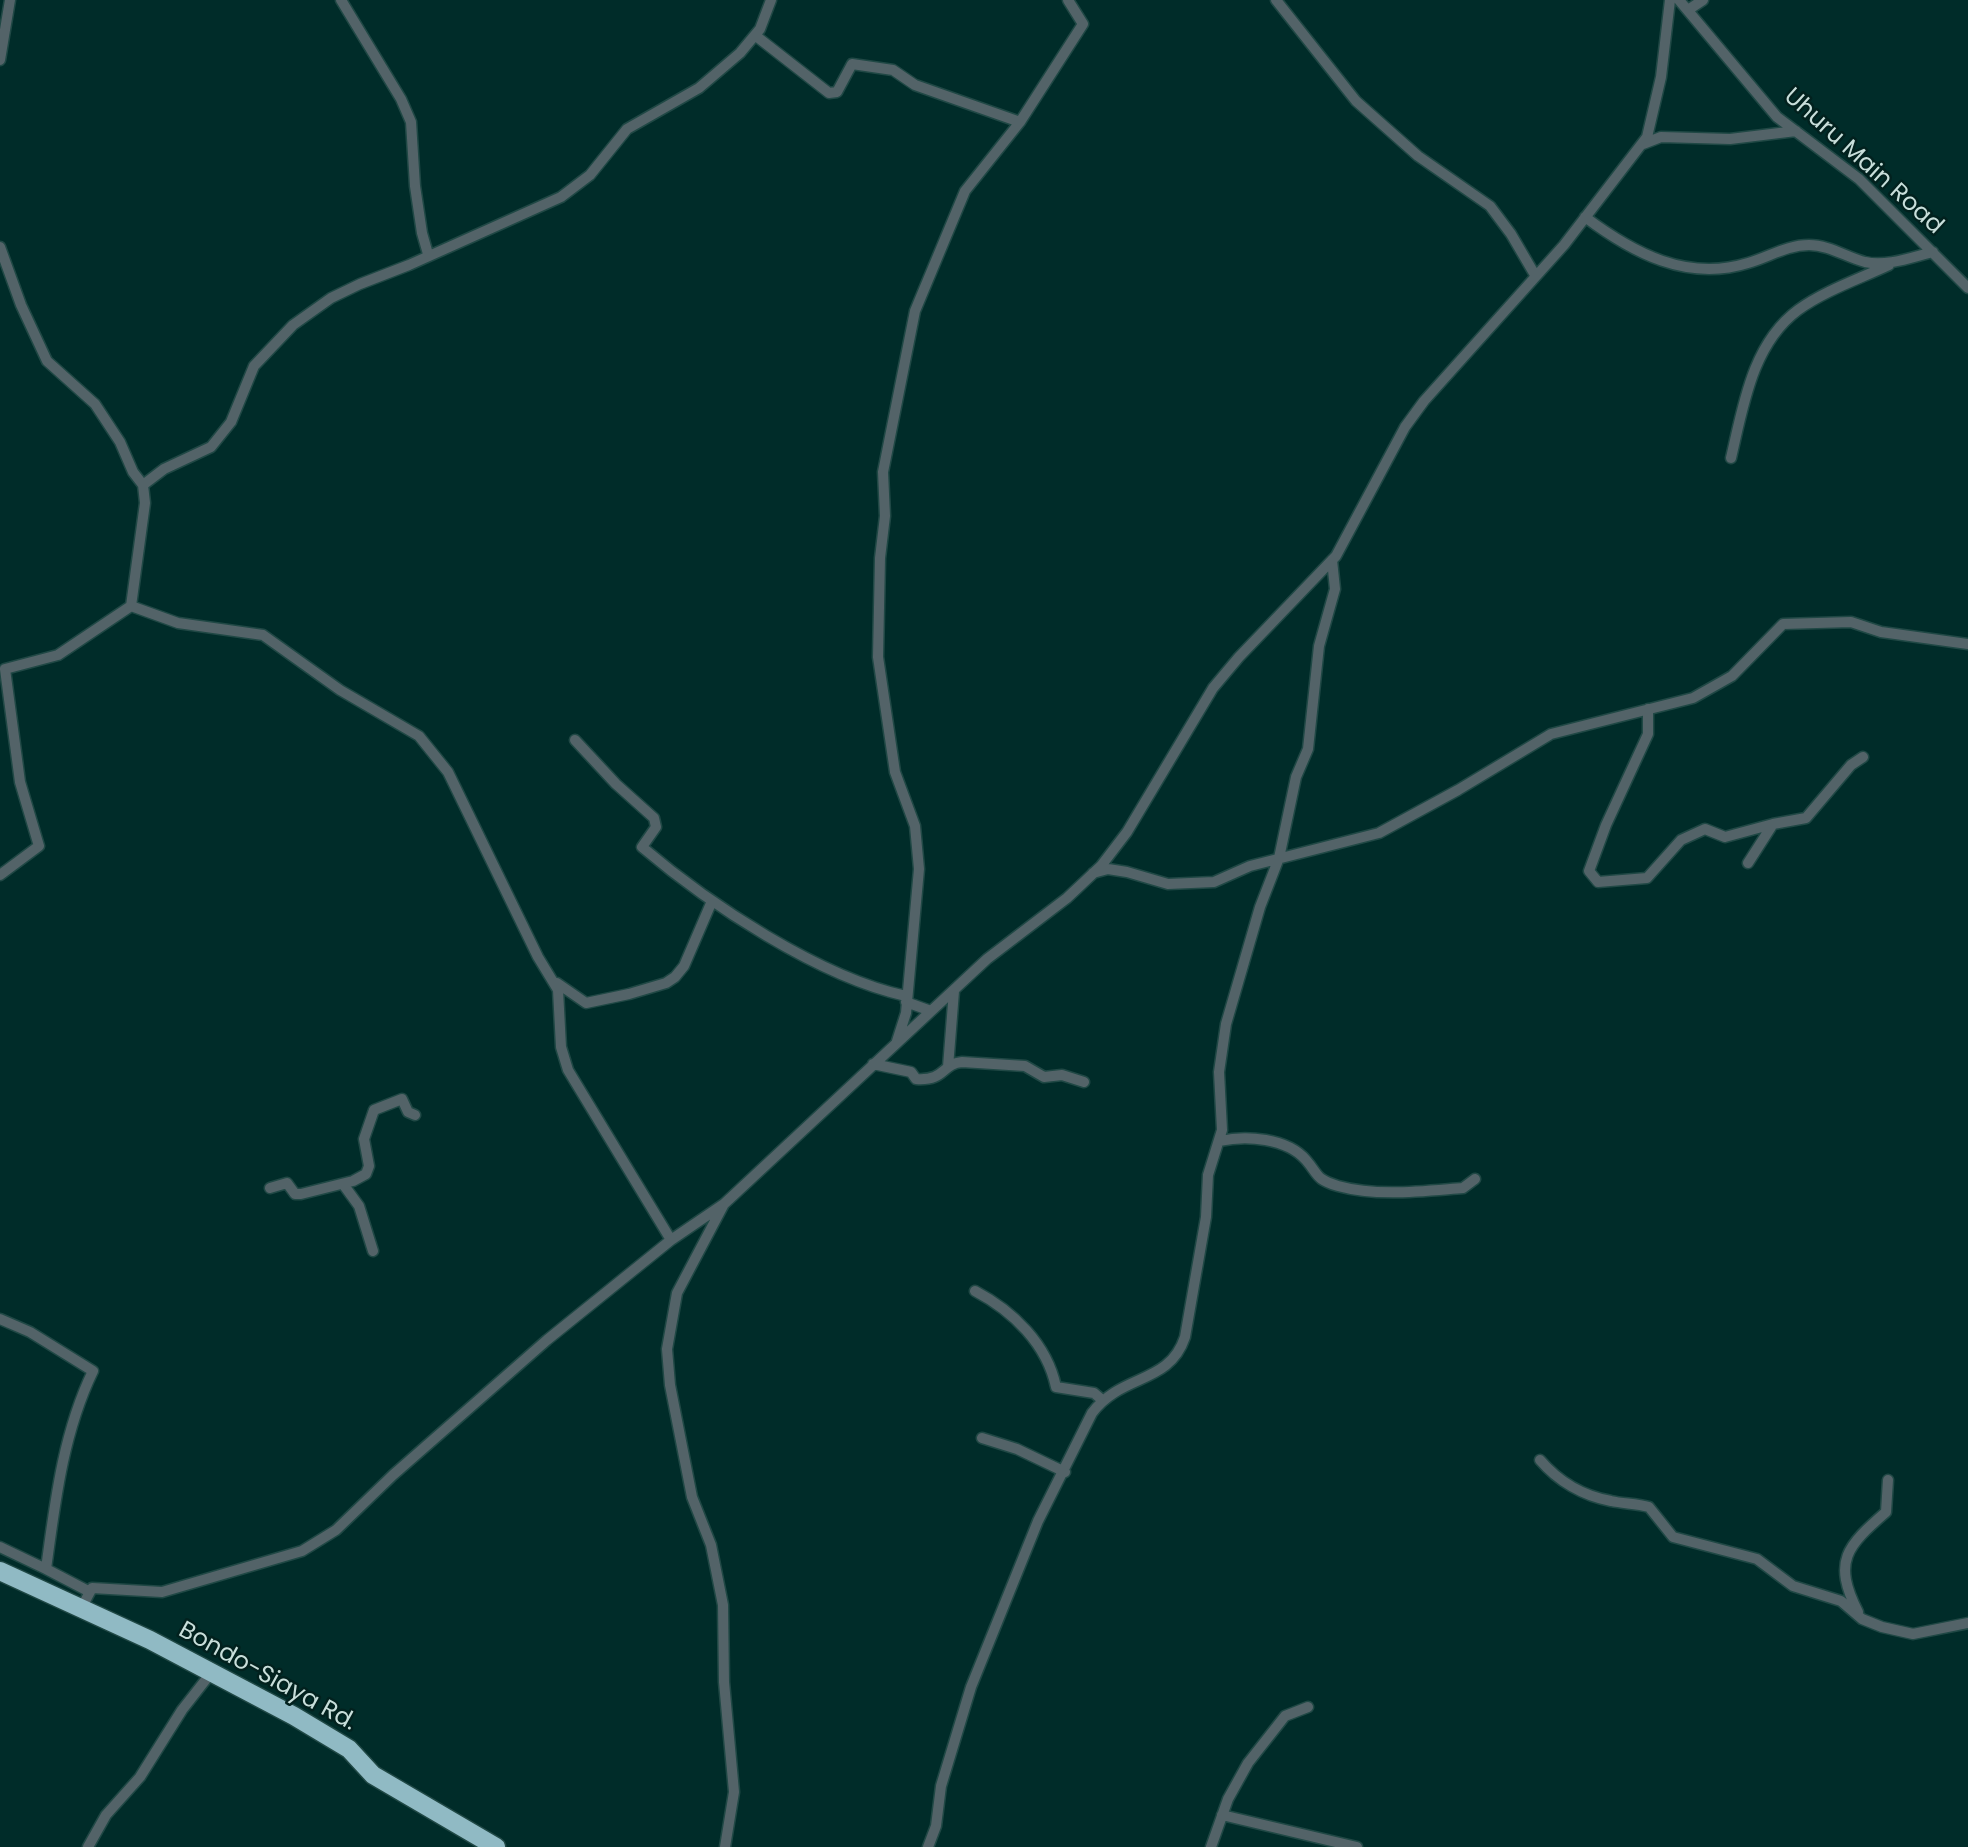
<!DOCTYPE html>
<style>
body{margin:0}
canvas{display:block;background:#002c29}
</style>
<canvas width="1968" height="1847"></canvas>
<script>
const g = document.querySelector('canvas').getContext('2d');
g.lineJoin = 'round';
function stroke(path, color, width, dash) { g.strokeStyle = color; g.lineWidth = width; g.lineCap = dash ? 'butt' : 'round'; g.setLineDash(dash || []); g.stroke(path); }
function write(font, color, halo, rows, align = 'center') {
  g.font = font + ' Poppins,sans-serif'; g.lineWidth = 5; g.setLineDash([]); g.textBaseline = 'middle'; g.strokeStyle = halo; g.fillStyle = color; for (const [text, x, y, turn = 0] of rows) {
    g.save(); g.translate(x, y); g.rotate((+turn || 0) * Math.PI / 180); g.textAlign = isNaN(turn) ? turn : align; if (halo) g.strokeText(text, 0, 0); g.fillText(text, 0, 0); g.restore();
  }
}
const street = new Path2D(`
 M 341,0 L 401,99 L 411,122 L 415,186 L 422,233 L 428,254
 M 1276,0 L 1356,101 L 1418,156 L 1490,206 L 1511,234 L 1535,275
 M 1679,0 L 1777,117 L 1859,179 L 1968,288
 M 1688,10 L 1703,0
 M 756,36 L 829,93 L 837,92 L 852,64 L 893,70 L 915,85 L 1020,122
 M 0,60 L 10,0
 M 1643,144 L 1661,137 L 1730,139 L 1796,131
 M 1585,217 C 1633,253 1687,282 1748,263 C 1769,257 1787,245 1809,245 C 1829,245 1846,257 1865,262 C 1887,267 1912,257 1933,252
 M 0,247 L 21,305 L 47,361 L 95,404 L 120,442 L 133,472 L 143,485 L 145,503 L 131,606 L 58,655 L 5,669 L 20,782 L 39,846 L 0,875
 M 1731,458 C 1743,407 1752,344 1798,310 C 1824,291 1859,279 1889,265
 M 143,485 L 164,469 L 211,447 L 231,422 L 254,366 L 293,325 L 331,298 L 360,284 L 409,265 L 561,197 L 590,175 L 627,129 L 699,88 L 740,53 L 760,29 L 771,0
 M 131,606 L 178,623 L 263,635 L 340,690 L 419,736 L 448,772 L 538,957 L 558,990 L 561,1047 L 568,1070 L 671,1240
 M 1648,709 L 1648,734 L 1606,825 L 1589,871 L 1598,882 L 1647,878 L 1681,840 L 1705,829 L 1725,837 L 1773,824
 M 575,740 L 616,784 L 654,818 L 656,827 L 642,847 C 709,904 819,977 906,996
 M 1748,863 L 1773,824 L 1806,818 L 1851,765 L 1863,757
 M 1093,873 L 1108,869 L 1127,872 L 1168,884 L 1214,882 L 1250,866 L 1379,833 L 1458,790 L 1551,734 L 1693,698 L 1732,676 L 1783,624 L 1851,622 L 1881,632 L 1968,644
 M 557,983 L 586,1003 L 629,994 L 666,983 L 675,977 L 684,966 L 712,901
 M 906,1002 L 931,1011
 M 897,1041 L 906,1013 L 919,869 L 915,826 L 895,772 L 878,657 L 880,558 L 885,516 L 883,472 L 915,311 L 965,191 L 1020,122 L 1083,24 L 1068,0
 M 873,1064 L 911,1072 L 916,1079 C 946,1081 941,1064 962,1062 L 1025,1066 L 1044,1077 L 1062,1075 L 1084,1082
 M 948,1067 L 954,991
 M 1220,1141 C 1246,1135 1287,1138 1306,1160 C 1319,1175 1315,1179 1338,1186 C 1377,1197 1424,1191 1463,1188 L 1475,1179
 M 343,1184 L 359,1206 L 373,1251
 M 270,1188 L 287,1183 L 295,1194 L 301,1194 L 353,1181 L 366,1174 L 369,1166 L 364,1139 L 374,1110 L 402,1099 L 408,1112 L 415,1115
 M 724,1204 L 677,1293 L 667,1349 L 670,1385 L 692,1497 L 711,1545 L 723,1605 L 724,1682 L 734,1792 L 725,1847
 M 975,1291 C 1013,1311 1047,1344 1056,1387 L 1094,1393 L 1101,1399
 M 0,1319 L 30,1332 L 93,1371 C 63,1433 55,1502 46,1569 L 90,1592
 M 982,1438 L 1017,1449 L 1065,1472
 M 1540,1460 C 1558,1481 1583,1496 1611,1501 C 1624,1504 1636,1503 1649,1507 L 1673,1537 L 1757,1559 L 1793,1586 L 1841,1601 L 1862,1619 L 1882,1627 L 1913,1634 L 1968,1623
 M 0,1547 L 46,1569
 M 82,1607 L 92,1588 L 162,1592 L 302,1551 L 336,1530 L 393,1475 L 547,1340 L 671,1240 L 724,1204 L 987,959 L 1067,898 L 1101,866 L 1127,832 L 1213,688 L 1239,657 L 1336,556 L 1405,427 L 1424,401 L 1564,245 L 1647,137 L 1661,77 L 1670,0
 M 1858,1612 C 1832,1561 1847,1546 1886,1512 L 1888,1480
 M 1222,1815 L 1357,1847
 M 88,1847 L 106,1815 L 140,1777 L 182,1710 L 211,1673
 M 928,1847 L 936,1826 L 941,1786 L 971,1687 L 1038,1521 L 1092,1413 C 1122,1373 1169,1385 1185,1337 L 1206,1217 L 1208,1175 L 1222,1130 L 1219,1072 L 1226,1024 L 1260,907 L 1279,858 L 1296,777 L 1308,749 L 1319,646 L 1335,589 L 1332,560
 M 1211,1847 L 1228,1799 L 1248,1763 L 1285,1716 L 1308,1707`);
const highway = new Path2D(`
 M 0,1571 L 150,1640 L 294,1716 L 349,1749 L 373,1775 L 496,1847`);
const streetNames = [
 ["Uhuru Main Road",1863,162,42],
 ["Bondo-Siaya Rd.",267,1677,29]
];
stroke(street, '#204845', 13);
stroke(highway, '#204845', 21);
stroke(street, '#536368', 10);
stroke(highway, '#90bac4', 18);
write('24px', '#c8deda', '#02211e', streetNames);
</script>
